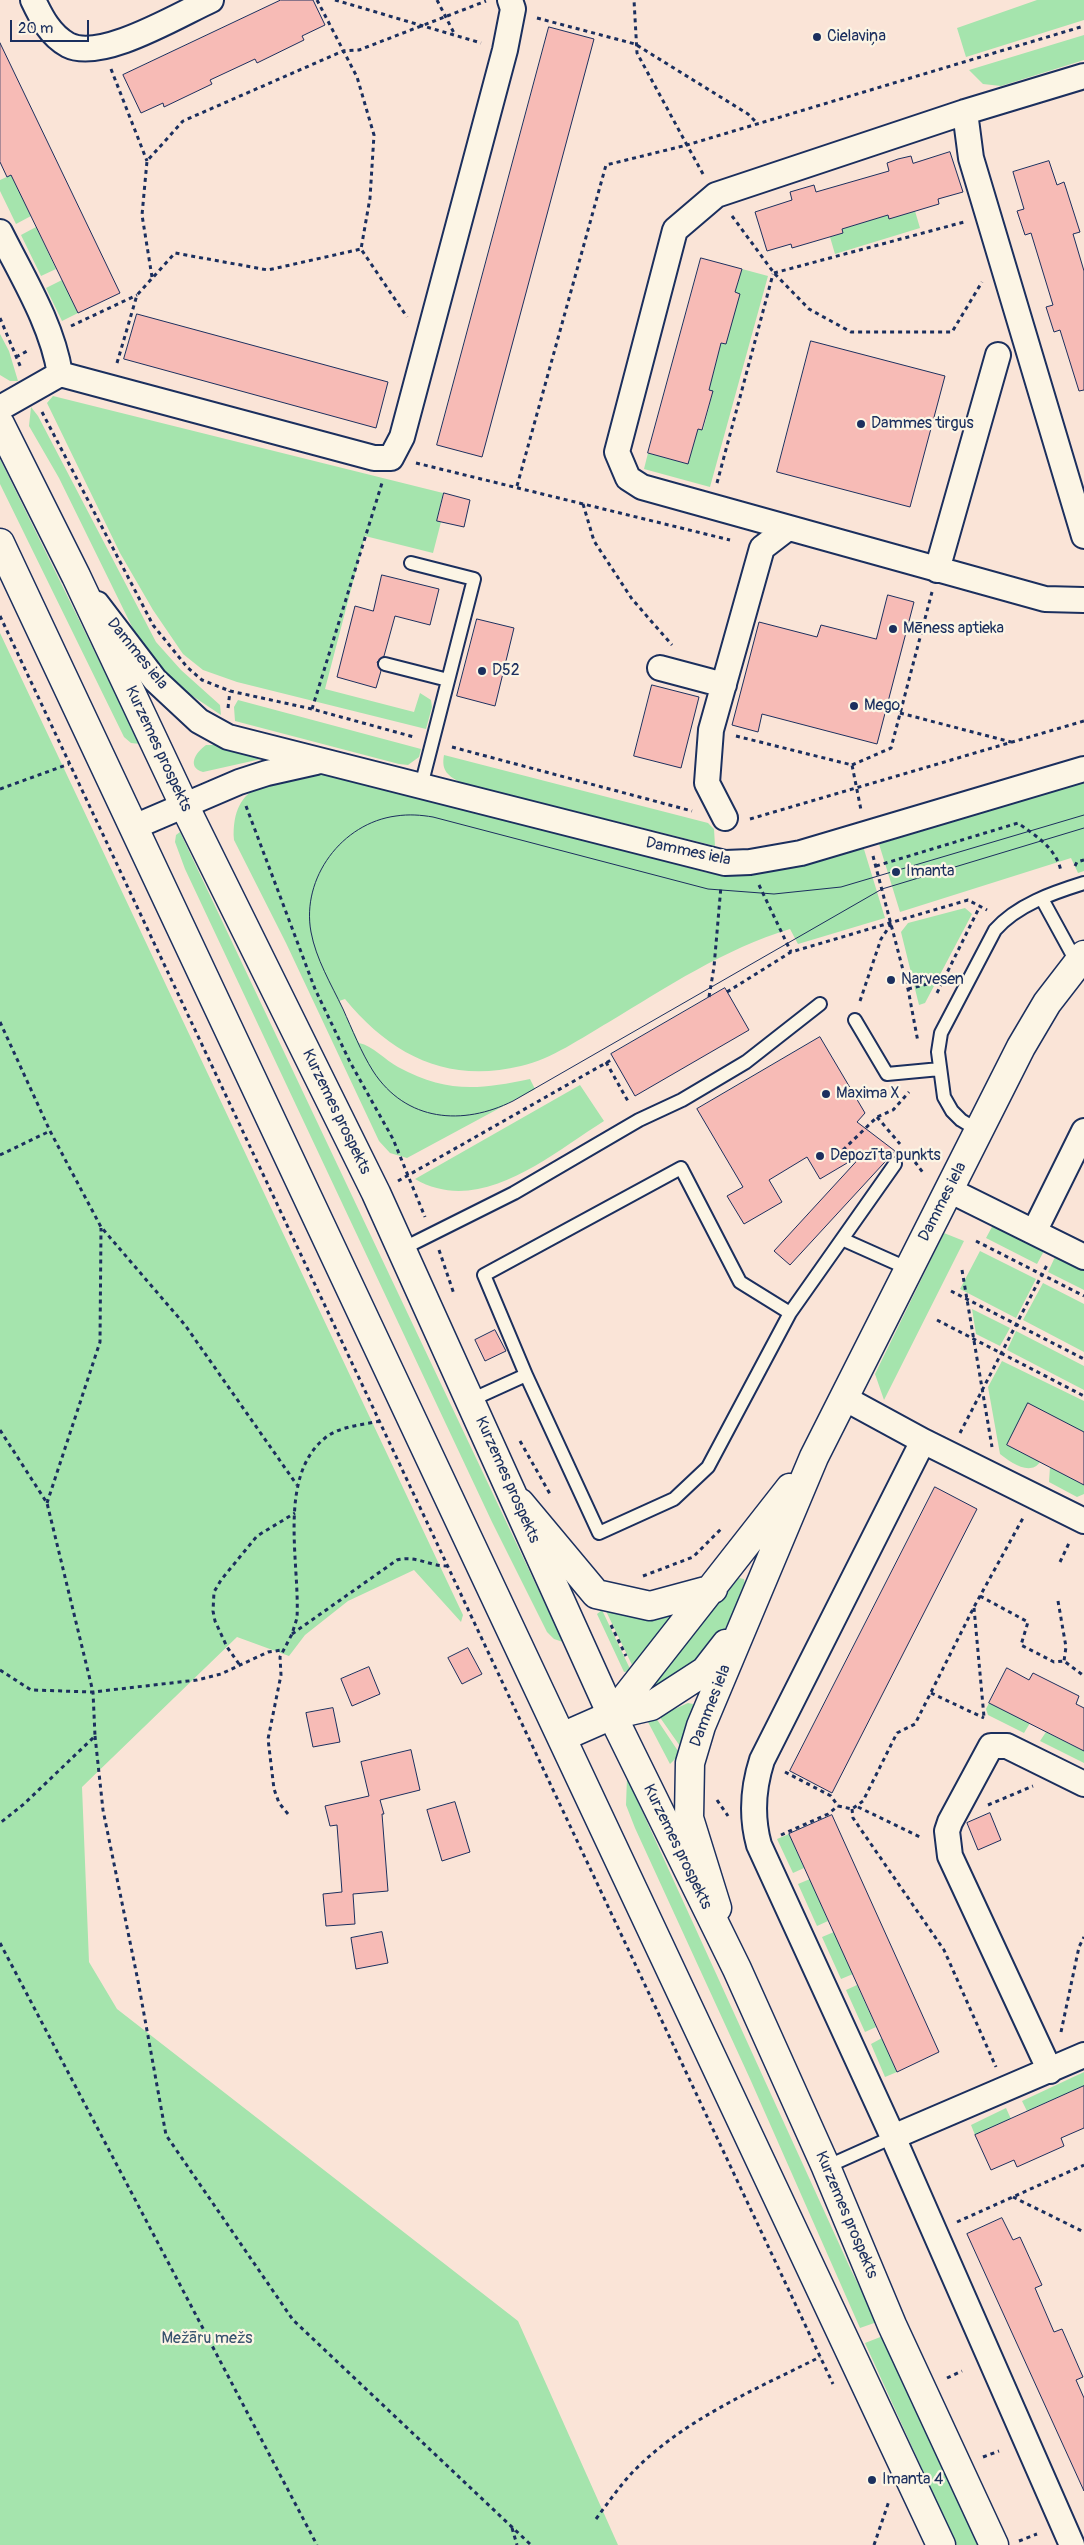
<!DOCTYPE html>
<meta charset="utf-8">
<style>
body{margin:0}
#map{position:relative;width:1084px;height:2545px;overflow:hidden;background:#fae4d7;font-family:Pangolin,sans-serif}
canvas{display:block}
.scale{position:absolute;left:10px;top:20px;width:79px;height:22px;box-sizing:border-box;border:2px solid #1b2f5e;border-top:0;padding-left:6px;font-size:15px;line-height:18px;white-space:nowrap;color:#1b2f5e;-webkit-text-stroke:4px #fcf5e5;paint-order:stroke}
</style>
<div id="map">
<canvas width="1084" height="2545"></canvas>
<div class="scale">20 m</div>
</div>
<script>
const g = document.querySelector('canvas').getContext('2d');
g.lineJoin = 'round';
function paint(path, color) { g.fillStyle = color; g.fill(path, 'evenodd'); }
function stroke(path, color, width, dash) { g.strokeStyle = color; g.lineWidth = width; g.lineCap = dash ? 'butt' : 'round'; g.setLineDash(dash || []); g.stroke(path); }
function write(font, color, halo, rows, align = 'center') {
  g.font = font + ' Pangolin,sans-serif'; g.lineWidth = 4.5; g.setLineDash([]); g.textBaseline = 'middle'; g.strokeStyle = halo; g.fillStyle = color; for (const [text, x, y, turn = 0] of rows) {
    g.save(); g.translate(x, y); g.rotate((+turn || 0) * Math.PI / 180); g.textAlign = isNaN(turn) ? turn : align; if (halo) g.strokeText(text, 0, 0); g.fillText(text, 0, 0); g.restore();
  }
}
const green = new Path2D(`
 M 1037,0 L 1084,0 L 1084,20 L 966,57 L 957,28 Z
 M 1084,35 L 1084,60 L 1001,86 L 983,84 L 969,70 Z
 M 11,175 L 31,216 L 16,224 L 0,191 L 0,180 Z
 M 915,211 L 920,228 L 835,254 L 830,237 L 843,233 L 842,229 L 888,215 L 889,219 Z
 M 36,227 L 56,269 L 41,276 L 21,235 Z
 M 742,269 L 768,276 L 710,487 L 644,469 L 648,453 L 688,464 L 698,429 L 703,430 L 713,392 L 709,390 L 721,343 L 726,344 L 739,294 L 735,292 Z
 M 62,280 L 78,313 L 62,321 L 46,288 Z
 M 0,334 L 9,351 L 18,381 L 10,381 L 0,375 Z
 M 53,396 L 443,493 L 437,520 L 441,522 L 433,553 L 365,536 L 325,689 L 414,712 L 420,693 L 431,700 L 432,707 L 426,729 L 237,682 L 203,670 L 183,654 L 153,610 L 120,553 L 47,403 Z
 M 31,407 L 38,416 L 156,642 L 181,670 L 220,705 L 221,715 L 179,687 L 164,673 L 139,641 L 59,478 L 29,426 Z
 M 0,459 L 140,744 L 131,743 L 124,737 L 0,484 Z
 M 0,633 L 463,1615 L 461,1622 L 414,1570 L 348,1601 L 305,1635 L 289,1656 L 237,1637 L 82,1787 L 89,1962 L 117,2009 L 518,2321 L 618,2545 L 0,2545 Z
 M 238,700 L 421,749 L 419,757 L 408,765 L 399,764 L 235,721 L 234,707 Z
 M 206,745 L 220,745 L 270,757 L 203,772 C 186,767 196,752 206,745 Z
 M 444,755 L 708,823 L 714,829 L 715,846 L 462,783 C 448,776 441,771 444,755 Z
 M 319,773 L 352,777 L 708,873 L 744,876 L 794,867 L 863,846 L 885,918 L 798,944 L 790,929 C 724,949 667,987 609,1022 C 581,1038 552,1059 521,1066 C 447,1084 391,1055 345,999 L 339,1001 L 359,1043 C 373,1046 385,1060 398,1067 C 446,1093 478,1090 530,1079 L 535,1089 L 407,1158 L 390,1153 L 379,1141 L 286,943 L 234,840 C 231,781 273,780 319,773 Z
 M 1084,782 L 1084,871 L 1078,873 L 1071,858 L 900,912 L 879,844 Z
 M 180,832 L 563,1642 L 554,1639 L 547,1632 L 492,1522 L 185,869 L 175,842 L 176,835 Z
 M 965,908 L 972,914 L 925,1003 L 919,1005 L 901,932 L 908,923 Z
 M 580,1085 L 604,1121 C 550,1155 480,1217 415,1179 Z
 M 993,1225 L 1044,1251 L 1037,1264 L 986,1238 Z
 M 944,1233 L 964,1241 L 884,1400 L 875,1374 Z
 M 980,1251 L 1036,1279 L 1016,1318 L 960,1289 Z
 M 1055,1257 L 1084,1271 L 1084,1290 L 1048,1272 Z
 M 1043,1283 L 1084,1304 L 1084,1352 L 1023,1320 Z
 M 972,1309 L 1010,1328 L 1000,1346 L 976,1334 Z
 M 1016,1331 L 1084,1366 L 1084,1390 L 1007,1350 Z
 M 1002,1361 L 1084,1401 L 1084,1432 L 1028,1404 L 1007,1445 L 1040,1462 C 1030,1477 1009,1461 1000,1454 L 988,1387 Z
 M 1050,1467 L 1084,1485 L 1084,1494 L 1077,1497 L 1049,1482 Z
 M 739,1578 L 744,1579 L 745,1584 C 733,1613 721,1646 695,1665 C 683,1675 666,1682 652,1690 L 652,1684 Z
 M 605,1609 L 665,1614 L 670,1615 L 670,1620 L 633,1667 Z
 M 602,1610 L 631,1671 L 624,1672 L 597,1614 Z
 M 688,1703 L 693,1704 L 695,1710 L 682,1749 L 659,1716 Z
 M 989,1703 L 1030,1723 L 1024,1733 L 988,1715 L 986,1709 Z
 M 656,1718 L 680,1754 L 670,1764 L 648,1722 Z
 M 1046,1732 L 1084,1751 L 1084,1763 L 1040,1741 Z
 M 627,1778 L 851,2270 L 877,2322 L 860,2328 L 751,2081 L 635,1828 L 626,1805 Z
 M 789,1834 L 804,1868 L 793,1873 L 777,1839 Z
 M 810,1879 L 828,1921 L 817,1926 L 798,1884 Z
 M 834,1932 L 853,1974 L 841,1979 L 822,1937 Z
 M 857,1985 L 876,2027 L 865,2032 L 846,1990 Z
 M 882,2038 L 897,2072 L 885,2077 L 871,2044 Z
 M 1084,2072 L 1084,2086 L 1027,2111 L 1022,2101 Z
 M 1006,2108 L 1011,2119 L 975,2135 L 971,2125 Z
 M 883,2336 L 980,2545 L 957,2545 L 947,2524 L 865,2343 Z`);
const building = new Path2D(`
 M 281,0 L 313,0 L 325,25 L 302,36 L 304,40 L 257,63 L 255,59 L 210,80 L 212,84 L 164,107 L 163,103 L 141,113 L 123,75 Z
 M 549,27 L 594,39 L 482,457 L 437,445 Z
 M 0,43 L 120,293 L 78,313 L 11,175 L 7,177 L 0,162 Z
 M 950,152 L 963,192 L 938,199 L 939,204 L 889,219 L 888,215 L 842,229 L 843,233 L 792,248 L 791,244 L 767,251 L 755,212 L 792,200 L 790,192 L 814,185 L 816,192 L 889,171 L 887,163 L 898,159 L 911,156 L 913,163 Z
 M 1049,161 L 1057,185 L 1064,182 L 1080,232 L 1073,234 L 1084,271 L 1084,390 L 1079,391 L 1060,330 L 1054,332 L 1046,307 L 1053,305 L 1031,233 L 1025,235 L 1017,211 L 1024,209 L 1013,172 Z
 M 701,258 L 742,269 L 735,292 L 740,294 L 726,344 L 721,343 L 709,390 L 713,391 L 702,430 L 698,429 L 688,464 L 648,453 Z
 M 137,314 L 388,382 L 376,428 L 124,359 Z
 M 811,341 L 945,376 L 910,507 L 777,472 Z
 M 444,493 L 470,500 L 464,527 L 437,521 Z
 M 382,575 L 439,589 L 430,625 L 395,616 L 384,656 L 377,662 L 381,671 L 376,688 L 337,677 L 355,606 L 373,611 Z
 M 888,595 L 914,602 L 877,744 L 762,714 L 758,732 L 732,725 L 759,622 L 817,637 L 821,625 L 876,639 Z
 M 477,619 L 514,628 L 495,706 L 457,696 Z
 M 652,685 L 699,697 L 681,768 L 634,756 Z
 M 725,988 L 749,1030 L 635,1096 L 611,1054 Z
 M 820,1037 L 865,1113 L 857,1122 L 895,1151 L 790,1265 L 774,1251 L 864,1153 L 820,1179 L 807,1157 L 769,1180 L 782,1202 L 744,1224 L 727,1196 L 743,1187 L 697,1109 Z
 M 495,1330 L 506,1351 L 485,1361 L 475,1340 Z
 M 1028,1403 L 1084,1432 L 1084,1485 L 1007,1445 Z
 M 935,1487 L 977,1509 L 832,1793 L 790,1771 Z
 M 468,1648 L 482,1674 L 462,1684 L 448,1658 Z
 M 369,1667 L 380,1694 L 352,1706 L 341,1679 Z
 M 1007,1668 L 1029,1680 L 1033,1673 L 1079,1696 L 1076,1704 L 1084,1708 L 1084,1751 L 989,1703 Z
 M 333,1708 L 340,1742 L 313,1747 L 306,1713 Z
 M 411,1750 L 420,1790 L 380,1800 L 384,1814 L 382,1814 L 388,1891 L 353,1894 L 355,1924 L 326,1926 L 323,1894 L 342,1892 L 337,1825 L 330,1826 L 325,1806 L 369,1796 L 361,1762 Z
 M 455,1802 L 470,1852 L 442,1861 L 427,1810 Z
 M 990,1813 L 1001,1840 L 978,1850 L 967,1823 Z
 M 832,1815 L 939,2052 L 897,2072 L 789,1834 Z
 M 382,1932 L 388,1963 L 356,1969 L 351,1938 Z
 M 1084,2086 L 1084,2128 L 1061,2138 L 1064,2146 L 1017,2167 L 1014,2160 L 991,2170 L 975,2135 Z
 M 1002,2218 L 1013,2240 L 1020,2237 L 1042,2285 L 1035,2288 L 1054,2332 L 1062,2329 L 1083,2377 L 1076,2380 L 1084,2398 L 1084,2491 L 967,2234 Z`);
const path = new Path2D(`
 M 317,0 L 357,77 L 374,135 L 370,198 L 361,249 L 407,317
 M 335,0 L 481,43
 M 437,0 L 455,35
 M 537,18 L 635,44 L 748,114 L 758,124
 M 111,69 L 147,161
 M 703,174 L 687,145 L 1084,26
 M 732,216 L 774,273 L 809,309 L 851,332 L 952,332 L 982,282
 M 774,273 L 964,222
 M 152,277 L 142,215 L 147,161 L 183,121 L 343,51 L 359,50 L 486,1
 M 0,318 L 21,368
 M 71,326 L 137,295
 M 16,357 L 29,350
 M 117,363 L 137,295 L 175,253 L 268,270 L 361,249
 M 42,412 L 153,625 L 187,667 L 202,680 L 230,691 L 312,709 L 414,737
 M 416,463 L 730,540
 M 717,483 L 773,274
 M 517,486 L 606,165 L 687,145 L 637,53 L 634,0
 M 583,504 L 594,541 L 632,599 L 672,645
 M 0,616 L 833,2384
 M 228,708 L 230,691
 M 312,709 L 382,483
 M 900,713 L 1011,742
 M 736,736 L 852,765 L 861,810
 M 452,747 L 692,811
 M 852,765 L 891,748 L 932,592
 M 0,789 L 69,764
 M 246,806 L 315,989 L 350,1062 L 393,1139 L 425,1217
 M 750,819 L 1084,721
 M 873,856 L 908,989 L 918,1042
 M 876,866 L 1018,823 C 1036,836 1056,848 1061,871
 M 1075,866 L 1077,862 L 1084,860
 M 759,885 L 791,952
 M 908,989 L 943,980
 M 727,992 L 791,952 L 968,900 L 987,910
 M 937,993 L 980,906
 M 709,997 L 714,967 L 721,886
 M 860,1001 L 881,939 L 891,924
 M 0,1022 L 50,1131 L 101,1227 L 185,1325 L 297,1485
 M 606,1062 L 629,1103
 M 877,1117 L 900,1144
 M 843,1150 L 877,1117 L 893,1110 L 909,1092
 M 0,1155 L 50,1131
 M 915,1162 L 924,1174
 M 398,1181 L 611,1060
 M 976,1241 L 1084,1296
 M 439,1250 L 454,1294
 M 962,1270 L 992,1447
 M 951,1291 L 1084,1359
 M 937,1320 L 1084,1396
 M 0,1430 L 47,1503 L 93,1692 L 95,1736 L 24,1804 L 0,1823
 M 960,1433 L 1047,1265
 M 520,1441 L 550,1494
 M 47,1503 L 100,1342 L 101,1228
 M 1060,1562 L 1070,1541
 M 643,1576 L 693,1557 L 721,1529
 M 980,1596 L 1028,1622 L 1021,1645 L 1054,1662 L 1064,1661 L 1084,1676
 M 1058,1601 L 1066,1647 L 1064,1661
 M 974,1608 L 984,1717
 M 611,1625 L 626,1656
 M 292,1634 L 397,1560 C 416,1555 429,1566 447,1566
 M 239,1664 L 227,1647 L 215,1621 L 213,1611 L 214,1592 L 221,1580 L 257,1536 L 295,1513
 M 0,1670 L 31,1690 L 93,1692 L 197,1680 L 221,1674 L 268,1652 L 282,1650
 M 931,1693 L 984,1718
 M 95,1736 L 103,1810 L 138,1981 L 166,2135 L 293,2320 L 531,2545
 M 785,1772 L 831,1796 L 838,1806 L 852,1809 L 863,1801 L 897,1733 L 915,1724 L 974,1607 L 1023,1518
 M 717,1800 L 728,1816
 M 988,1805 L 1033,1786
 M 858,1807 L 922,1838
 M 852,1809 L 853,1818 L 944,1950 L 996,2067
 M 288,1814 L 279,1803 L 274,1789 L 268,1739 L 281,1675 L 280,1657 L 292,1634 L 297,1618 C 300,1563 277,1477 325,1438 C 340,1426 362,1425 380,1421
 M 781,1835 L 828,1814 L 838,1806
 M 0,1943 L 317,2545
 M 1061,2032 L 1079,1947 L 1084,1937
 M 1013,2197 L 1084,2232
 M 957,2222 L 1084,2165
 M 947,2378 L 962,2371
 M 983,2457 L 999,2451
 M 596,2519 C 607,2504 617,2490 629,2476 C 680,2421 754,2390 820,2357
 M 512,2528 L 517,2545
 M 1019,2541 L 1037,2534
 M 874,2545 L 889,2501`);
const service = new Path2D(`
 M 411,563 L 474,579 L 421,786
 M 385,664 L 448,680
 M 1042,899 L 1077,963
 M 855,1020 L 887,1074 L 940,1069
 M 979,1131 L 961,1120 L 952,1111 L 944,1097 L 938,1052 L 941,1033 L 995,930 C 1017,905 1052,893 1084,883
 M 844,1240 L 909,1269
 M 402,1249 L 514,1193 L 639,1120 L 682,1100 L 746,1062 L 820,1004
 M 790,1313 L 895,1164
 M 471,1400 L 526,1375 L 484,1275 L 681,1168 L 740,1282 L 790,1313 L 708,1467 L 674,1499 L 599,1533 L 526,1375
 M 826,2167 L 893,2137`);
const minor = new Path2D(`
 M 33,0 C 41,17 50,35 68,45 C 101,62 178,15 211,0
 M 1084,76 L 965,112 L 716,195 L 675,230 L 617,452 L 628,478 L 642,487 L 1045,599 L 1084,600
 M 965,112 L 971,158 L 1084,536
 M 0,232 C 23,278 52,324 60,374
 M 0,408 L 60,374 L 374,458 L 391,458 L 402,437 L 505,50 L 513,9 L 510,0
 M 937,570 L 998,355
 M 97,604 L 155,680 L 199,721 L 228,737 L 725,863 L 750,862 L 801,853 L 1084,769
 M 660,668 L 724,685
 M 725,818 L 707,783 L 711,730 L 762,548 L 788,528
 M 134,827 L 239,782 L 267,773 L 316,762
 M 949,1190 L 1084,1257
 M 1034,1232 L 1084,1131
 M 844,1398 L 923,1441 L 1084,1521
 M 923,1441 L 762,1760 C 753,1788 751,1816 759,1845 L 893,2137 L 1072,2545
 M 1050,2071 L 950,1856 L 947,1831 L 950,1822 L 991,1746 L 1007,1746 L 1084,1784
 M 893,2137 L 1084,2055`);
const tertiary = new Path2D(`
 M 520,1503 L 596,1594 L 650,1606 L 713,1589
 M 612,1715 L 790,1488
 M 562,1737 L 612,1715 L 651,1706 L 705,1671 L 726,1644
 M 717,1908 L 689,1818 L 690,1763 L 701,1726 L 814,1457 L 1021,1047 L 1047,1003 L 1084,955`);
const secondary = new Path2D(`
 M 0,424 L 76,576 L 184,805 L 376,1193 L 612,1715 L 737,1969 L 826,2167 L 892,2325 L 994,2545
 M 0,543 L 941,2545`);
const tram = new Path2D(`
 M 1084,815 L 841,887 L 774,894 L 708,889 L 433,817 C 421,815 409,814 396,816 C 342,823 301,878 311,932 C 316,959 331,984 343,1009 C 352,1029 361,1052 373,1071 C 406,1122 463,1126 513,1101 L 882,889 L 1084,828`);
const markers = [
 [817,37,5,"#1b2f5e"],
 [861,424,5,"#1b2f5e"],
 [893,629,5,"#1b2f5e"],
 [482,671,5,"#1b2f5e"],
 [854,706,5,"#1b2f5e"],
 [896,872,5,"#1b2f5e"],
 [891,980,5,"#1b2f5e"],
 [826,1094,5,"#1b2f5e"],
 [820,1156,5,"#1b2f5e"],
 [872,2480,5,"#1b2f5e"]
];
const poiNames = [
 ["Cielaviņa",827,37],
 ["Dammes tirgus",871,424],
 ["Mēness aptieka",903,629],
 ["D52",492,671],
 ["Mego",864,706],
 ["Imanta",906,872],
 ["Narvesen",901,980],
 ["Maxima X",836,1094],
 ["Depozīta punkts",830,1156],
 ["Imanta 4",882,2480]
];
const streetNames = [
 ["Dammes iela",137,654,51],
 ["Kurzemes prospekts",158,749,65],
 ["Dammes iela",688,852,12],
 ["Kurzemes prospekts",336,1112,64],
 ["Dammes iela",943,1202,-63],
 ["Kurzemes prospekts",507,1480,66],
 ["Dammes iela",711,1706,-69],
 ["Kurzemes prospekts",677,1847,64],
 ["Kurzemes prospekts",846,2215,67]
];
const parkNames = [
 ["Mežāru mežs",207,2339]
];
paint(green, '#a5e4ad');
paint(building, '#f7bbb6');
stroke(building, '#1b2f5e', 1);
stroke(service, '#1b2f5e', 16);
stroke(minor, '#1b2f5e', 28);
stroke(tertiary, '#1b2f5e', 31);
stroke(secondary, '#1b2f5e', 31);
stroke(path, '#1b2f5e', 3, [4, 4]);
stroke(service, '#fcf5e5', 12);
stroke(minor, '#fcf5e5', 24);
stroke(tertiary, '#fcf5e5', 28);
stroke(secondary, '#fcf5e5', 28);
stroke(tram, '#1b2f5e', 1);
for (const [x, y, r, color] of markers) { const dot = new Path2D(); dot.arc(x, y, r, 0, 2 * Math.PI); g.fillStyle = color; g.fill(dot); stroke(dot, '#fcf5e5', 2); }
write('16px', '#1b2f5e', '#fcf5e5', poiNames, 'left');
write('16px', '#1b2f5e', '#fcf5e5', streetNames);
write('16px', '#37536e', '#fcf5e5', parkNames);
</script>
